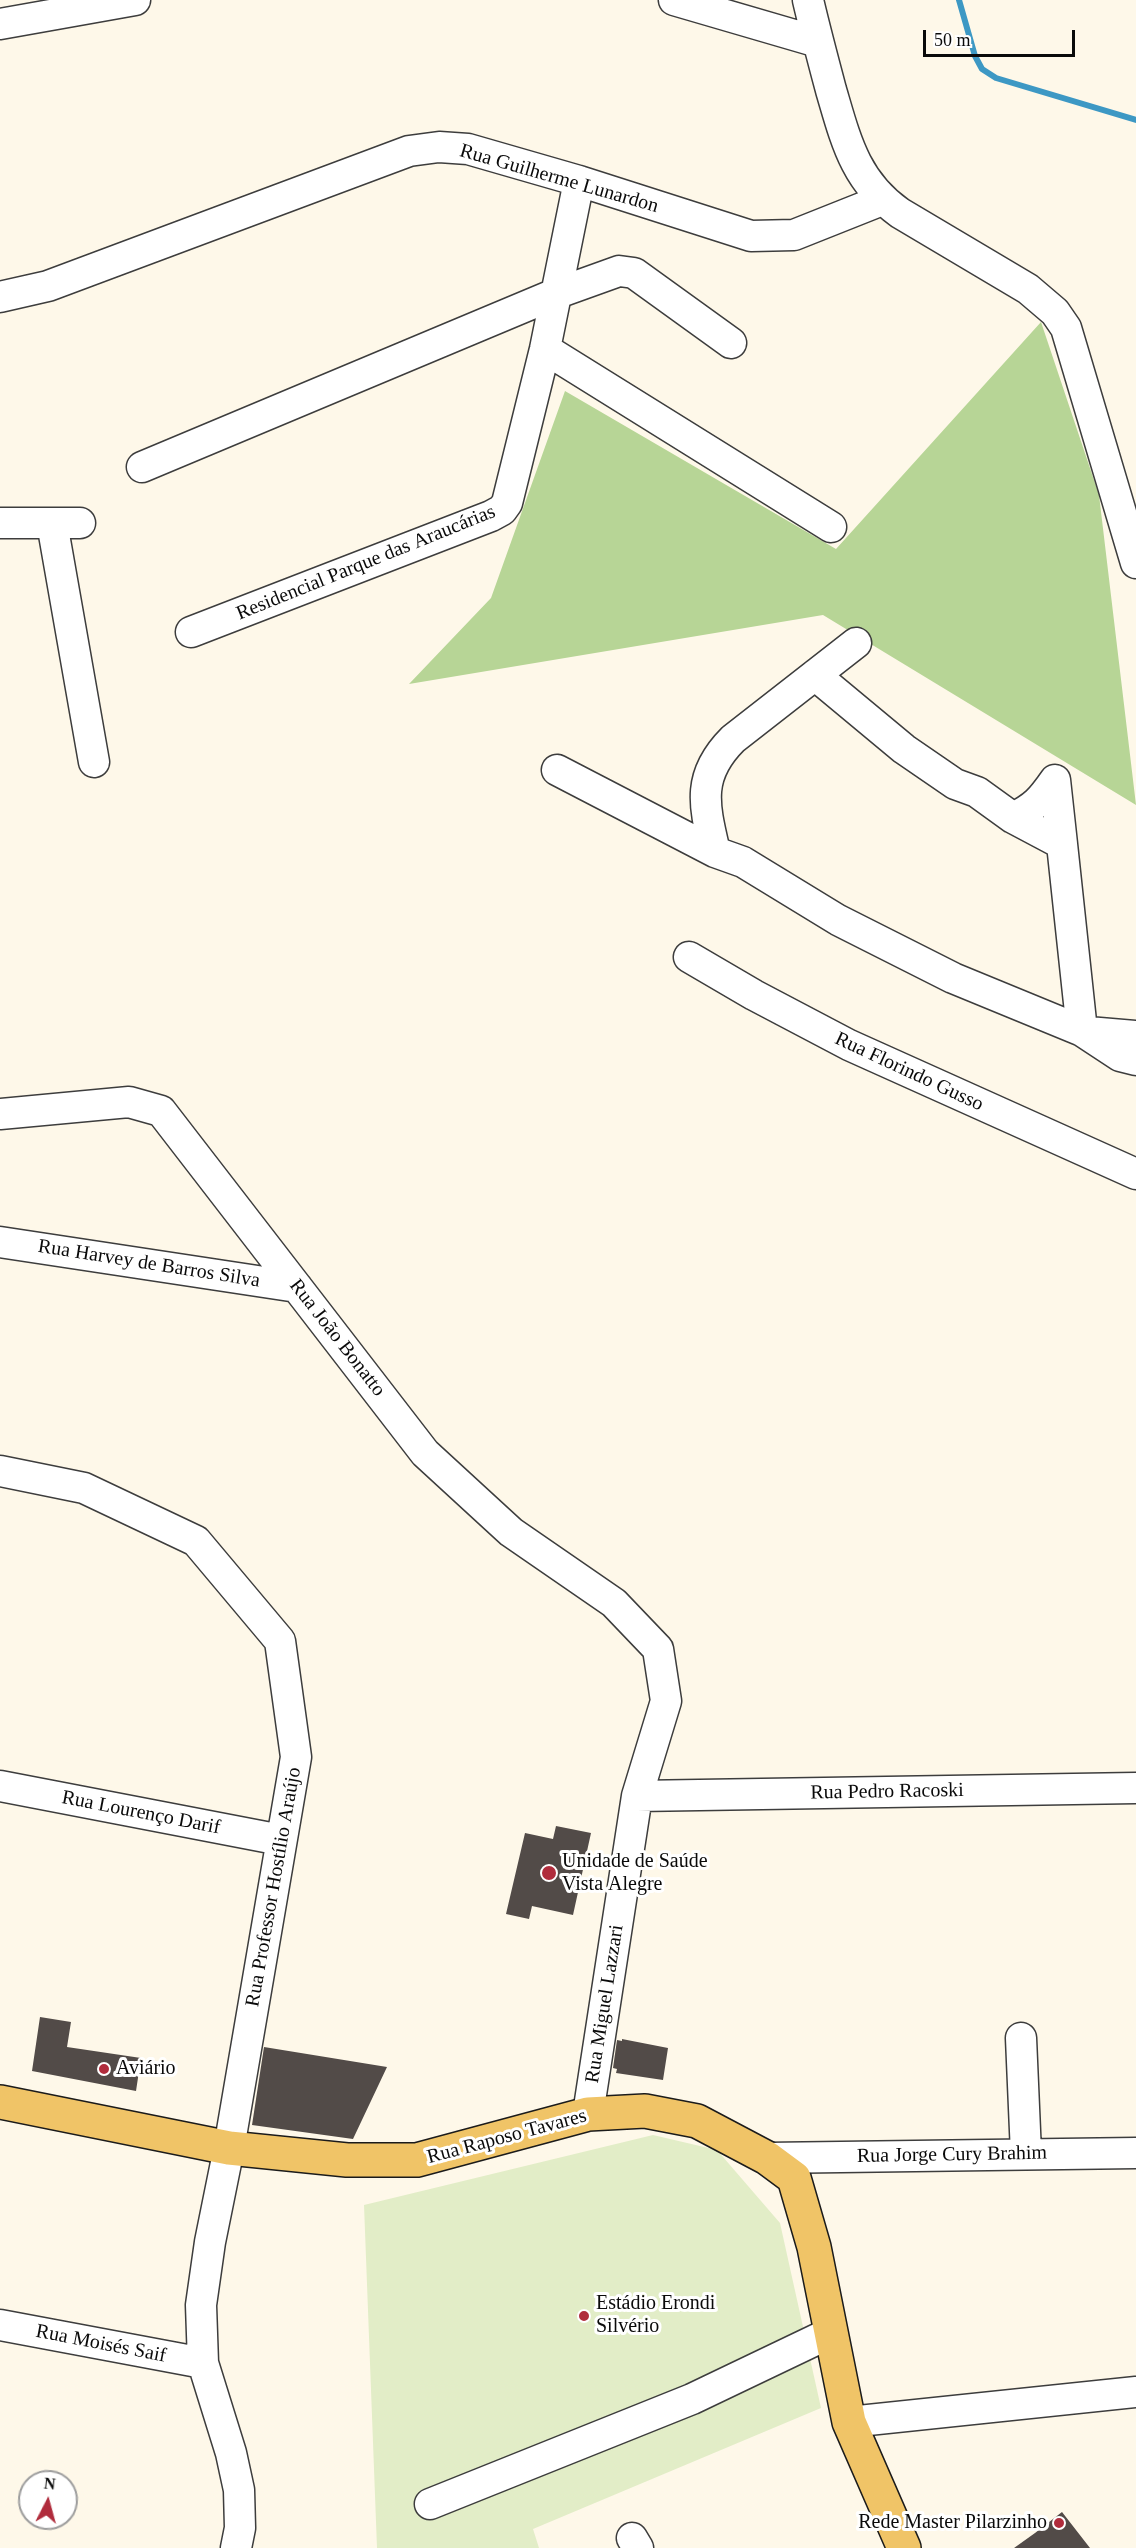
<!DOCTYPE html>
<meta charset="utf-8">
<style>
body{margin:0}
#map{position:relative;width:1136px;height:2548px;overflow:hidden;background:#fef8e9;font-family:"Times New Roman",serif}
canvas{display:block}
.north{position:absolute;left:18px;top:2470px;width:60px;height:60px;box-sizing:border-box;background:#fff;border:2px solid #9d9d9d;border-radius:50%;rotate:6deg;font-size:16px;font-weight:700;line-height:24px;text-align:center;color:#0a0a0a}
.north::after{content:'';display:block;margin:auto;width:21px;height:27px;background:#b02c3c;clip-path:polygon(50% 0,100% 100%,50% 72%,0 100%)}
.scale{position:absolute;left:923px;top:30px;width:152px;height:27px;box-sizing:border-box;border:3px solid #0a0a0a;border-top:0;padding-left:8px;font-size:18px;line-height:21px;white-space:nowrap;color:#0a0a0a;-webkit-text-stroke:4px #fff;paint-order:stroke}
</style>
<div id="map">
<canvas width="1136" height="2548"></canvas>
<div class="north">N</div>
<div class="scale">50 m</div>
</div>
<script>
const g = document.querySelector('canvas').getContext('2d');
g.lineJoin = 'round';
function paint(path, color) { g.fillStyle = color; g.fill(path, 'evenodd'); }
function stroke(path, color, width, dash) { g.strokeStyle = color; g.lineWidth = width; g.lineCap = dash ? 'butt' : 'round'; g.setLineDash(dash || []); g.stroke(path); }
function write(font, color, halo, rows, align = 'center') {
  g.font = font + ' "Times New Roman",serif'; g.lineWidth = 6; g.setLineDash([]); g.textBaseline = 'middle'; g.strokeStyle = halo; g.fillStyle = color; for (const [text, x, y, turn = 0] of rows) {
    g.save(); g.translate(x, y); g.rotate((+turn || 0) * Math.PI / 180); g.textAlign = isNaN(turn) ? turn : align; if (halo) g.strokeText(text, 0, 0); g.fillText(text, 0, 0); g.restore();
  }
}
const forest = new Path2D(`
 M 1041,322 L 1099,495 L 1136,805 L 823,615 L 409,684 L 491,598 L 565,391 L 836,549 Z`);
const pitch = new Path2D(`
 M 653,2135 L 717,2150 L 780,2223 L 821,2408 L 533,2529 L 539,2548 L 377,2548 L 364,2205 Z`);
const stream = new Path2D(`
 M 959,0 L 975,56 L 982,69 L 996,78 L 1136,120`);
const building = new Path2D(`
 M 556,1826 L 591,1833 L 573,1915 L 532,1906 L 529,1919 L 506,1914 L 525,1833 L 553,1839 Z
 M 40,2017 L 71,2022 L 67,2047 L 141,2058 L 136,2091 L 32,2071 Z
 M 622,2039 L 668,2048 L 663,2080 L 616,2073 L 617,2069 L 613,2068 L 617,2040 L 622,2041 Z
 M 264,2047 L 387,2067 L 353,2139 L 252,2125 Z
 M 1062,2512 L 1090,2548 L 1014,2548 L 1035,2533 Z`);
const minor = new Path2D(`
 M 674,0 L 818,42
 M 808,0 C 815,30 823,60 831,90 C 846,141 855,181 900,213 L 1028,289 L 1055,312 L 1066,328 L 1136,563
 M 0,24 L 135,0
 M 0,297 L 48,286 L 409,151 L 439,147 L 468,149 L 579,181 L 751,236 L 794,235 L 882,200
 M 545,349 L 831,527
 M 142,467 L 555,294 L 619,271 L 634,273 L 731,343
 M 0,523 L 80,523
 M 52,523 L 94,762
 M 191,632 L 491,516 L 502,510 L 507,503 L 545,349 L 579,181
 M 815,675 L 904,749 L 955,784 L 977,792 L 1013,818 L 1062,844 L 1082,1031
 M 557,770 L 715,852 L 743,862 L 838,920 L 953,978 L 1082,1031 L 1120,1056 L 1136,1060
 M 1013,818 C 1035,807 1041,800 1055,780 L 1062,844
 M 715,852 C 704,805 696,776 733,739 L 856,643
 M 689,957 L 754,995 L 849,1045 L 1136,1174
 M 1088,1032 L 1136,1036
 M 0,1114 L 129,1102 L 161,1111 L 425,1453 L 511,1532 L 614,1603 L 658,1649 L 666,1701 L 637,1796 L 588,2114
 M 0,1242 L 297,1287
 M 0,1471 L 84,1488 L 196,1541 L 280,1641 L 296,1757 L 229,2148 L 210,2242 L 201,2305 L 203,2363 L 231,2453 L 239,2490 L 240,2528 L 236,2548
 M 0,1786 L 281,1840
 M 637,1796 L 1136,1788
 M 1021,2038 L 1026,2154
 M 767,2158 L 1136,2153
 M 0,2325 L 203,2363
 M 849,2422 L 1136,2392
 M 430,2504 L 692,2399 L 830,2333
 M 632,2538 L 638,2548`);
const major = new Path2D(`
 M 0,2102 L 229,2148 L 347,2160 L 417,2160 L 588,2114 L 645,2111 L 697,2121 L 767,2158 L 794,2178 L 814,2247 L 849,2422 L 904,2548`);
const markers = [
 [549,1873,8,"#b02c3c"],
 [104,2069,6,"#b02c3c"],
 [584,2316,6,"#b02c3c"],
 [1059,2523,6,"#b02c3c"]
];
const streetNames = [
 ["Rua Guilherme Lunardon",559,179,16],
 ["Residencial Parque das Araucárias",366,563,-22],
 ["Rua Florindo Gusso",909,1072,25],
 ["Rua Harvey de Barros Silva",149,1264,9],
 ["Rua João Bonatto",337,1338,52],
 ["Rua Pedro Racoski",887,1792,-1],
 ["Rua Lourenço Darif",141,1813,11],
 ["Rua Professor Hostílio Araújo",274,1887,-80],
 ["Rua Miguel Lazzari",605,2004,-81],
 ["Rua Raposo Tavares",507,2137,-15],
 ["Rua Jorge Cury Brahim",952,2155,-1],
 ["Rua Moisés Saif",101,2344,11]
];
const poiNames = [
 ["Unidade de Saúde",562,1862],
 ["Vista Alegre",562,1885],
 ["Aviário",116,2069],
 ["Estádio Erondi",596,2304],
 ["Silvério",596,2327],
 ["Rede Master Pilarzinho",1047,2523,"right"]
];
paint(forest, '#b7d596');
paint(pitch, '#e2edc7');
stroke(stream, '#3d98c4', 6);
paint(building, '#524b48');
stroke(minor, '#3d3d3d', 33);
stroke(major, '#1b1b1b', 36);
stroke(minor, '#fff', 30);
stroke(major, '#f0c467', 33);
for (const [x, y, r, color] of markers) { const dot = new Path2D(); dot.arc(x, y, r, 0, 2 * Math.PI); g.fillStyle = color; g.fill(dot); stroke(dot, '#fff', 2); }
write('20px', '#0a0a0a', '#fff', streetNames);
write('20px', '#0a0a0a', '#fff', poiNames, 'left');
</script>
